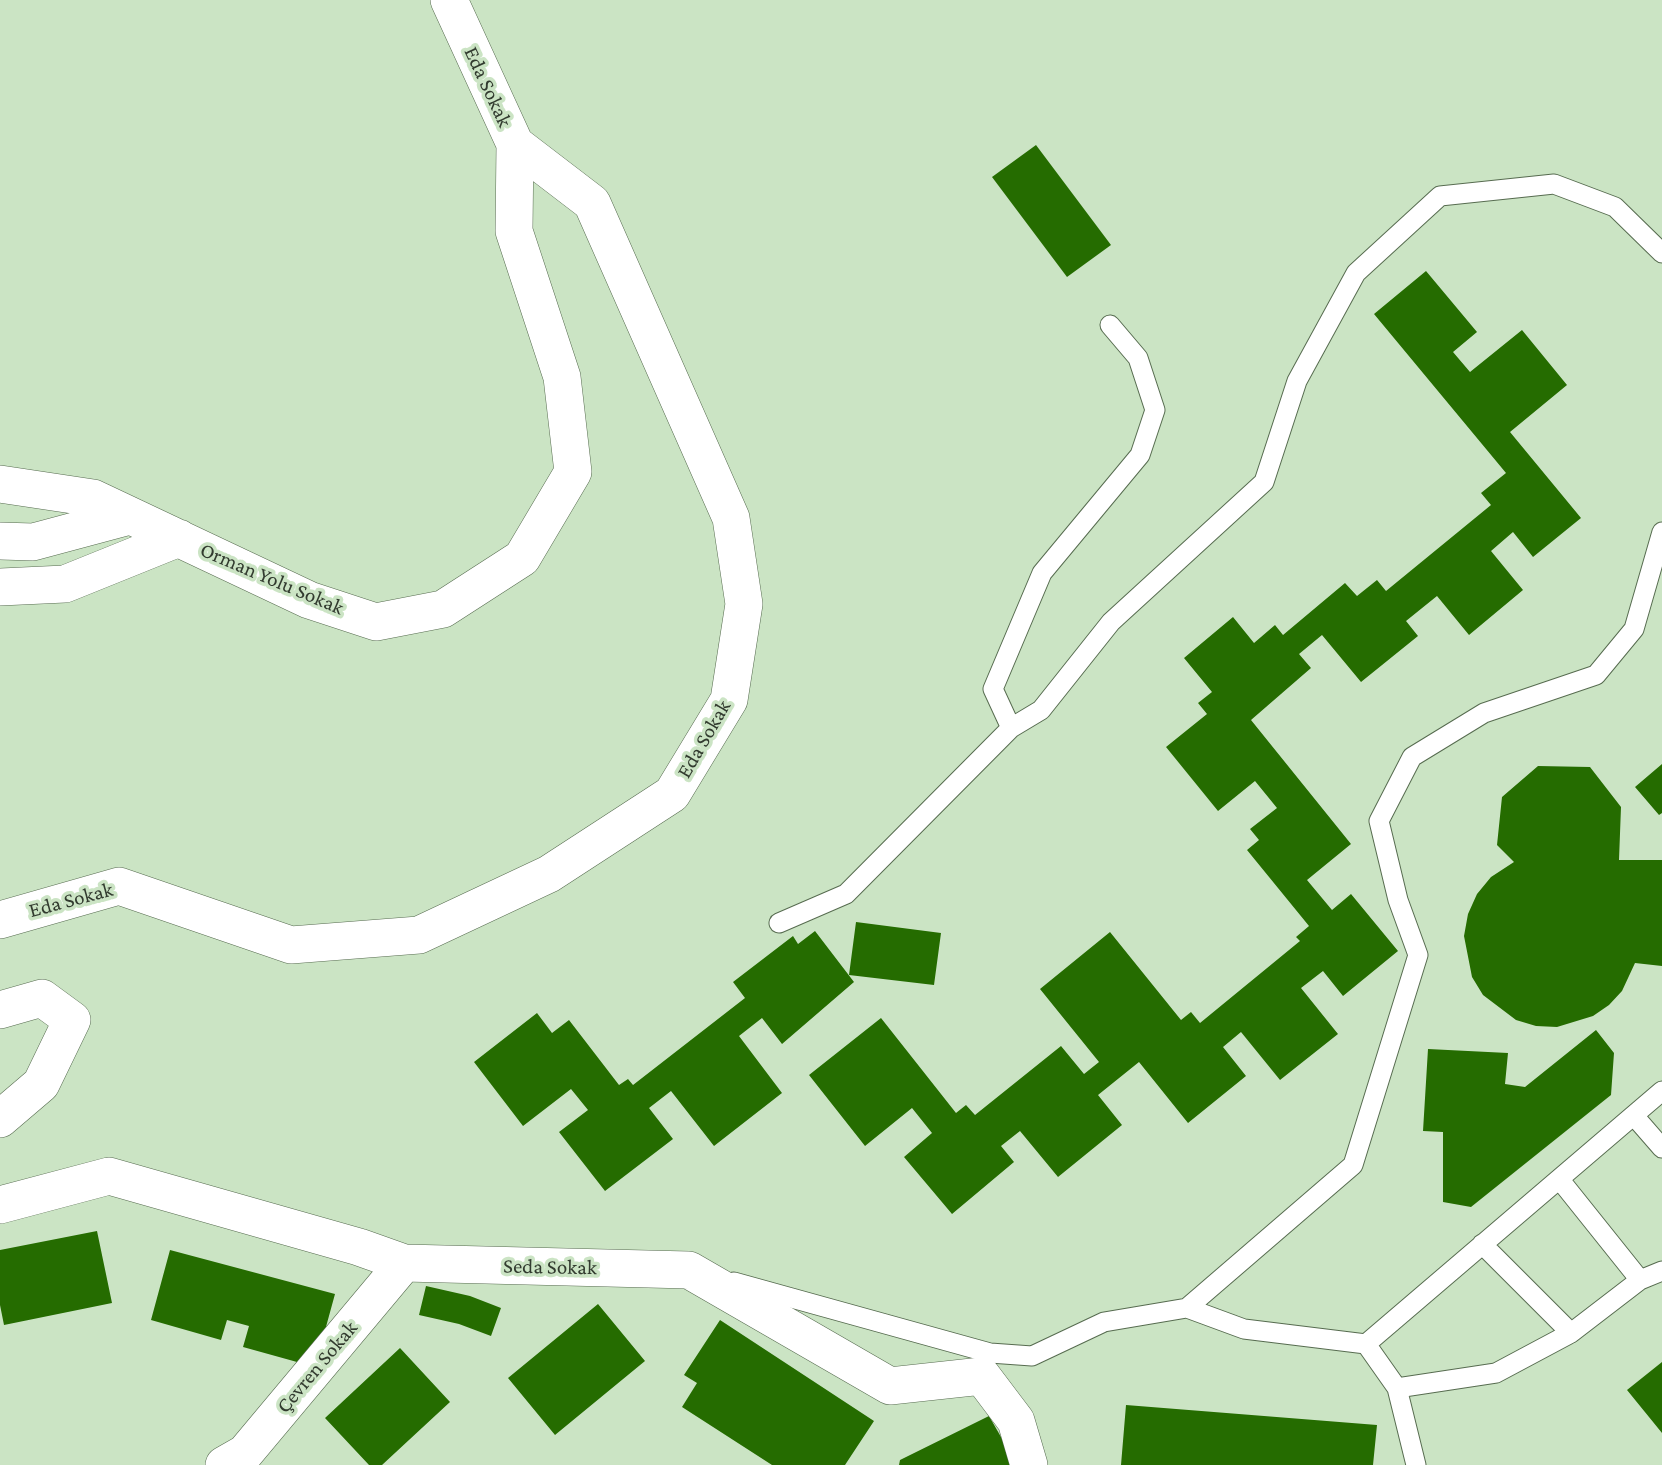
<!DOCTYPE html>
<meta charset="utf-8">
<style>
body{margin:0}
canvas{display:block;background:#cbe4c4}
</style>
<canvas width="1662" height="1465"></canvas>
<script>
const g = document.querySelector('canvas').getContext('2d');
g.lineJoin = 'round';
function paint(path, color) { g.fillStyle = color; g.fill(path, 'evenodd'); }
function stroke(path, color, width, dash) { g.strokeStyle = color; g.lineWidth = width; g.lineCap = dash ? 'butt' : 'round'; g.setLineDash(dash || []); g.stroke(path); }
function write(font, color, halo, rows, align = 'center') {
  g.font = font + ' "Crimson Pro",serif'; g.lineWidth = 7; g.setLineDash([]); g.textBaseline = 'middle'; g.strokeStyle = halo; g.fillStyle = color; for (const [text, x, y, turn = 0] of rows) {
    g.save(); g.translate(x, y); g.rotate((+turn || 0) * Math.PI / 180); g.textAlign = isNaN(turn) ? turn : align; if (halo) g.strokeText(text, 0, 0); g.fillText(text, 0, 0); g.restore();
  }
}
const building = new Path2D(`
 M 1036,145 L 1111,245 L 1067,277 L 992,177 Z
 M 1426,271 L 1477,332 L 1453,352 L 1470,372 L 1522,330 L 1567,385 L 1510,432 L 1581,518 L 1533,557 L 1513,532 L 1491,551 L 1523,590 L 1469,635 L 1437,596 L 1406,621 L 1418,636 L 1361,682 L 1322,635 L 1299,654 L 1311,668 L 1251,720 L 1351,844 L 1307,880 L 1332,910 L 1351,894 L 1398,951 L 1343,996 L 1323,971 L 1301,988 L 1338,1034 L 1280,1080 L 1241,1032 L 1223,1047 L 1246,1076 L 1188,1123 L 1139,1062 L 1098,1095 L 1122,1125 L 1058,1177 L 1020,1131 L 1001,1146 L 1014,1162 L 952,1214 L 904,1157 L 932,1133 L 912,1108 L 865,1146 L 809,1075 L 881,1018 L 956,1113 L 966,1105 L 975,1115 L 1061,1046 L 1084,1074 L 1099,1062 L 1040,989 L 1110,932 L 1181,1020 L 1191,1012 L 1200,1023 L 1300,941 L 1296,937 L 1309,926 L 1247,850 L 1259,840 L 1250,829 L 1277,808 L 1255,781 L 1218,811 L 1166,747 L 1207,714 L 1198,703 L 1212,692 L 1184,658 L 1233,617 L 1254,643 L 1275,625 L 1283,635 L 1345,583 L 1357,596 L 1377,580 L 1386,591 L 1491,505 L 1481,493 L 1506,473 L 1374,314 Z
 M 1662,764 L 1662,813 L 1659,815 L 1635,787 Z
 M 1538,766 L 1590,767 L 1621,807 L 1619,860 L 1662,860 L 1662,966 L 1635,963 L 1622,991 L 1609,1005 L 1593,1016 L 1557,1027 L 1536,1026 L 1516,1020 L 1483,995 L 1472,977 L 1464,936 L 1468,914 L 1477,894 L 1491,877 L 1514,862 L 1497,845 L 1502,797 Z
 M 856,922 L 941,933 L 934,985 L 849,975 Z
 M 815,931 L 854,982 L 782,1044 L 762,1018 L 739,1036 L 782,1093 L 714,1146 L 671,1091 L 649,1108 L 673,1139 L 605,1191 L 559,1132 L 588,1110 L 571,1089 L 523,1126 L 474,1062 L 537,1013 L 552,1033 L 569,1020 L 619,1085 L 628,1079 L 633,1085 L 745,998 L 733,982 L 793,936 L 798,944 Z
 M 1596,1030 L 1614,1053 L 1611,1095 L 1471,1207 L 1443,1202 L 1443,1132 L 1423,1131 L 1428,1049 L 1508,1053 L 1505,1084 L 1525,1087 Z
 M 97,1231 L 112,1303 L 4,1325 L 0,1305 L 0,1250 Z
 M 170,1250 L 335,1294 L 315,1367 L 243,1347 L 249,1326 L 227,1320 L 221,1340 L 151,1320 Z
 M 426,1286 L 470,1296 L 501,1308 L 491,1336 L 459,1324 L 419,1315 Z
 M 598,1304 L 645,1361 L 555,1435 L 508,1378 Z
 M 720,1320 L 874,1421 L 845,1465 L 772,1465 L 682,1407 L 697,1383 L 684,1375 Z
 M 400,1348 L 450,1402 L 382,1465 L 369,1465 L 325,1418 Z
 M 1662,1362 L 1662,1433 L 1627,1390 Z
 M 1126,1405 L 1377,1425 L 1373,1465 L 1121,1465 Z
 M 989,1416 L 1017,1465 L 899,1465 L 900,1460 Z`);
const service = new Path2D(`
 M 1011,728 L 993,689 L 1042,573 L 1140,455 L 1155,410 L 1138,358 L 1110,325
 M 779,923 L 846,894 L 1011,728 L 1041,710 L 1111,622 L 1264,482 L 1297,381 L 1356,273 L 1440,196 L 1554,184 L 1615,207 L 1662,253
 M 1635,1117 L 1662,1148
 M 1560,1180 L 1640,1280
 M 1482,1244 L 1571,1333
 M 734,1282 L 990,1353 L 1032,1356 L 1104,1322 L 1187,1308 L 1244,1329 L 1366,1344 L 1662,1091
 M 1187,1308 L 1353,1165 L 1418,955 L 1398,900 L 1379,821 L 1412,757 L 1484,713 L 1596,675 L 1634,629 L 1662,532
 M 1366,1344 L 1397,1388 L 1416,1465
 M 1397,1388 L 1496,1373 L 1571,1333 L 1640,1280 L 1662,1271`);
const minor = new Path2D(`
 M 0,484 L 93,498 L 309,600 L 376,622 L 443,609 L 522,558 L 573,472 L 562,377 L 514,231 L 515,144
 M 0,541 L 33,542 L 130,516
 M 0,587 L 65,584 L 179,538
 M 0,920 L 119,886 L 291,945 L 419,935 L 549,874 L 672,794 L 729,700 L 744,604 L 731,518 L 592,203 L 515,144 L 449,0
 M 0,1010 L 42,998 L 72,1020 L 41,1084 L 0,1119
 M 0,1205 L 109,1176 L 359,1247 L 404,1263 L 689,1270 L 890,1386 L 982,1376 L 1016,1421 L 1029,1465
 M 224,1465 L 245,1453 L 404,1263`);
const streetNames = [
 ["Eda Sokak",488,87,65],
 ["Orman Yolu Sokak",272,579,23],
 ["Eda Sokak",704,739,-60],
 ["Eda Sokak",71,900,-15],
 ["Seda Sokak",550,1267,1],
 ["Çevren Sokak",317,1367,-50]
];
paint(building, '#256c00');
stroke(service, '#576c50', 21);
stroke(minor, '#576c50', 38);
stroke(service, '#fff', 19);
stroke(minor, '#fff', 37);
write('21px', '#323b2f', '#cbe4c4', streetNames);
</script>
